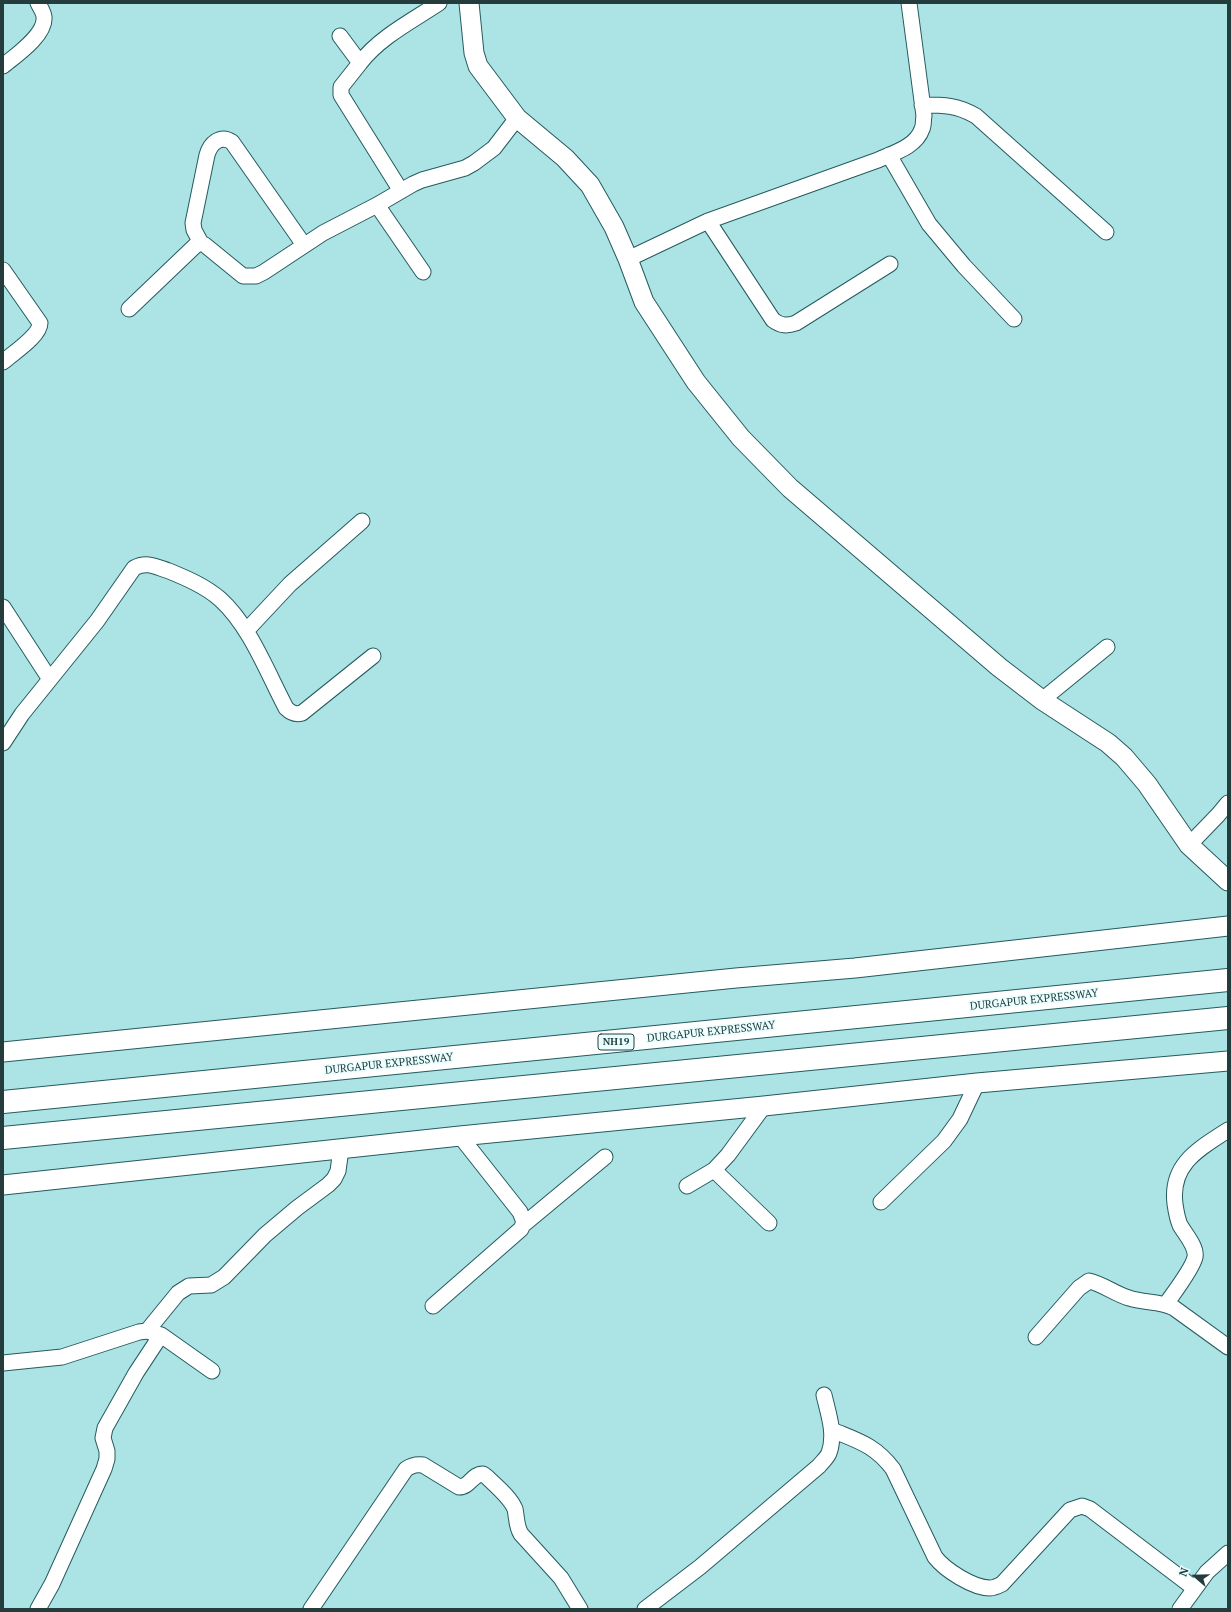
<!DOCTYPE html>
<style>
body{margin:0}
#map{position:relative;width:1231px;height:1612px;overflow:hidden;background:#ace4e6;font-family:"PT Serif",serif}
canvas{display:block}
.frame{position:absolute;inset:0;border:4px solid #253c3d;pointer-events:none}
.north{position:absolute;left:1175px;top:1556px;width:40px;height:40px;-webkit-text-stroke:3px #e8feff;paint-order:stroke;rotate:290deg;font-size:11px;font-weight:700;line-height:16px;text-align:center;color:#253c3d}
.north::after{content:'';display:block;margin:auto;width:14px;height:18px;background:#253c3d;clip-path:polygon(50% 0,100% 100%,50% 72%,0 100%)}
</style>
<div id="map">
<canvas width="1231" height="1612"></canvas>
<div class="frame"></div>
<div class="north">N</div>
</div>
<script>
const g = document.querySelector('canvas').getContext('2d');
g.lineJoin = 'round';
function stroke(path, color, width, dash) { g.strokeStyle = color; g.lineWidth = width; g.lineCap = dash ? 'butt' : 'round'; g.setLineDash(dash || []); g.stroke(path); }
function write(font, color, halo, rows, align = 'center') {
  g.font = font + ' "PT Serif",serif'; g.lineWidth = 3.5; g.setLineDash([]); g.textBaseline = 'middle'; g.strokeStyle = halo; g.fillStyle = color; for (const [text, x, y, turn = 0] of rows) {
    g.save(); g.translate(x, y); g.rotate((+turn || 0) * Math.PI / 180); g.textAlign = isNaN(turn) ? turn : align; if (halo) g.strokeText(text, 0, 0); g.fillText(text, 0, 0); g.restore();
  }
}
const minor = new Path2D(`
 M 340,36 L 360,63 L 341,87 L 341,95 L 401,191
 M 360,63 C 380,37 412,21 439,3
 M 3,66 C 15,56 46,35 44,17 C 44,13 40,7 38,3
 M 922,105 C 944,105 957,105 976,116 L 1106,232
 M 889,155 L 929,224 L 964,266 L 1014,319
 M 377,205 L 423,272
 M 708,221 L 773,320 C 781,326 787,326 796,323 L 890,264
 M 201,243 L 194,230 L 193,223 L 207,155 C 210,144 220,134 232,142 L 304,245
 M 628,259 L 708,221 L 878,160 C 893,153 916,147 922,129 C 924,125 923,120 924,116 L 909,3
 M 3,270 L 40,323 C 40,336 13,353 3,362
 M 129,309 L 196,245 L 201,243 L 205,245 L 243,276 L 256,276 L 264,272 L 323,233 L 377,205 L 413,184 L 422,180 L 465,168 L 474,163 L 494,148 L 517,118
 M 3,607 L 49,678
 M 246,631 L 290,584 L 362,521
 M 1042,700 L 1107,647
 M 3,743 L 22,714 L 97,621 L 134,568 C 147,561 156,567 169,571 C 186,578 205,586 220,599 C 250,626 267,672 286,708 C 291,713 295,715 302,713 L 373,656
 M 1189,845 L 1218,815 L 1228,803
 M 714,1170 L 769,1223
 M 687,1186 L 714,1170 L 728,1155 L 764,1106
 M 881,1202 L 944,1141 L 960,1119 L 977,1083
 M 523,1225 L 605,1157
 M 1166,1304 C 1173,1294 1193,1268 1195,1257 C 1197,1247 1185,1234 1180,1225 C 1177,1218 1176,1211 1175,1204 C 1170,1164 1199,1149 1228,1130
 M 433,1306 L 521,1229 L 524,1222 L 520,1212 L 460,1136
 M 147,1331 L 178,1293 L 189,1286 L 211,1285 L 224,1277 L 265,1235 L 297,1208 L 328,1185 L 334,1179 L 338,1171 L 341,1149
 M 1036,1337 L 1079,1288 L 1089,1281 C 1103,1284 1115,1294 1129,1298 C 1144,1303 1160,1301 1174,1308 L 1228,1347
 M 3,1363 L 62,1357 L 139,1332 L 147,1331 L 161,1335 L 212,1371
 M 832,1430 C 858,1441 875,1445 893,1469 L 935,1557 C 945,1570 973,1588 990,1588 C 994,1588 998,1586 1002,1584 L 1070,1510 L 1082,1506 L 1090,1509 L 1194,1588
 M 38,1609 L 52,1584 L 104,1469 L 107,1459 L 107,1451 L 103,1438 L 105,1428 L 136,1373 L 161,1335
 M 311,1609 L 406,1469 C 412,1465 416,1464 423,1465 L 459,1487 C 470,1487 472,1474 483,1474 L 487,1477 C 496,1486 510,1497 515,1509 C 517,1518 516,1526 521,1534 L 561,1578 L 580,1609
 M 645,1609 L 700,1567 L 819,1466 C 822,1462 827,1458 829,1453 C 836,1434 828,1413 824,1395
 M 1180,1609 L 1207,1572 L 1228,1553`);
const tertiary = new Path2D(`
 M 469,3 L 474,53 L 478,66 L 517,118 L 565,158 L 590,185 L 614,227 L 628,259 L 644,302 L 696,382 L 741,438 L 790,488 L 999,667 L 1042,700 L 1108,743 L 1124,757 L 1147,784 L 1189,845 L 1228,881
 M 3,1052 L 736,978 L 855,968 L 1228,926
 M 3,1185 L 460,1136 L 764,1106 L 977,1083 L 1228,1061`);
const trunk = new Path2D(`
 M 3,1102 L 1228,980
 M 3,1138 L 1228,1018`);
const shields = [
 [616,1042,36]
];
const shieldNames = [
 ["NH19",616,1042]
];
const streetNames = [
 ["DURGAPUR EXPRESSWAY",1034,1000,-6],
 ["DURGAPUR EXPRESSWAY",711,1032,-6],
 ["DURGAPUR EXPRESSWAY",389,1064,-6]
];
stroke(minor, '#245b5d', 17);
stroke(tertiary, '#245b5d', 21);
stroke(trunk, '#245b5d', 24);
stroke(minor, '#fff', 15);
stroke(tertiary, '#fff', 19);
stroke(trunk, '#fff', 22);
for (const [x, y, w] of shields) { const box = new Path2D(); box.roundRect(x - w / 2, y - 8, w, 16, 3); g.fillStyle = '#e8feff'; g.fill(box); stroke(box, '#253c3d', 1); }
write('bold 10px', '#253c3d', null, shieldNames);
write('11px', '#253c3d', '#e8feff', streetNames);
</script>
